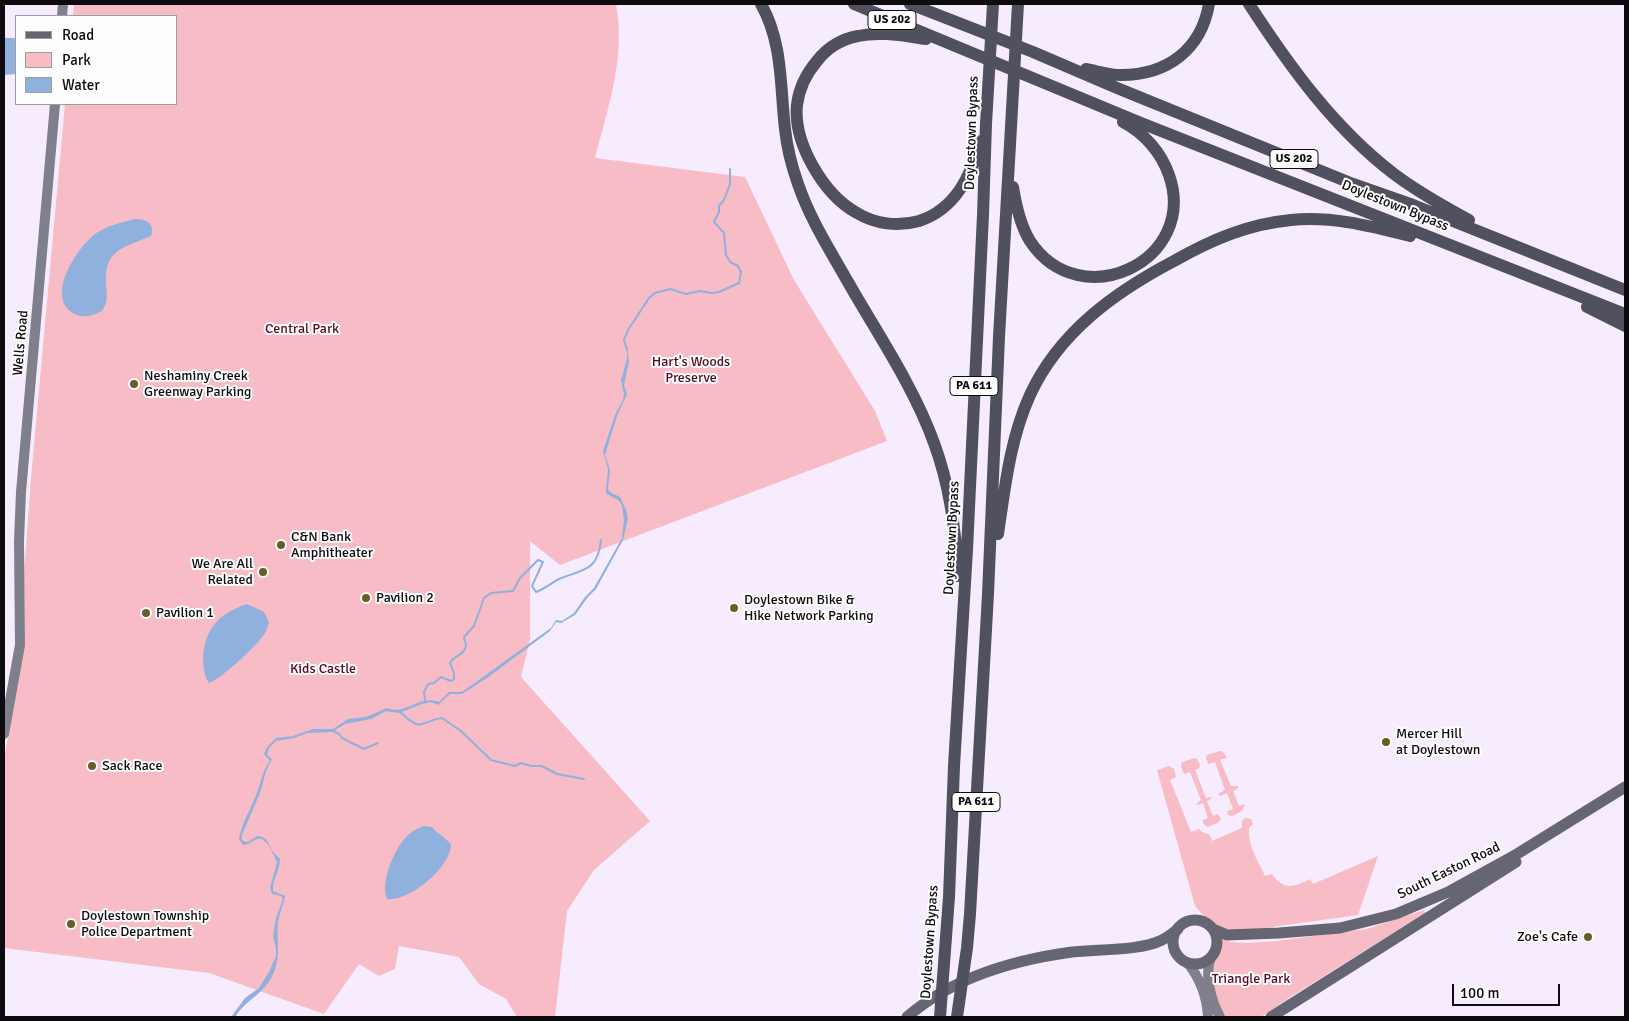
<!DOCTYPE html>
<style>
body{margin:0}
#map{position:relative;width:1629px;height:1021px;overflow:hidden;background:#f6ecfd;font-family:Signika,sans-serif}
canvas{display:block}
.frame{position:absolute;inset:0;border:5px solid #0e0b10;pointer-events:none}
.legend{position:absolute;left:15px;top:15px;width:162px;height:90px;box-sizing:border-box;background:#fdfdfd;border:1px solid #9d9c9e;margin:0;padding:6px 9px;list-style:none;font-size:15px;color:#0e0b10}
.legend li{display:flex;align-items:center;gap:10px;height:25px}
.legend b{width:25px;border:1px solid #9d9c9e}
.scale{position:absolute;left:1452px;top:984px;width:108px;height:22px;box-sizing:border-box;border:2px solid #0e0b10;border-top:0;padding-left:6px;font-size:15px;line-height:18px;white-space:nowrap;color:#0e0b10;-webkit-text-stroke:4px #fdfdfd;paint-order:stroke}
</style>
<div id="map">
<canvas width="1629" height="1021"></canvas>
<div class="frame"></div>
<ul class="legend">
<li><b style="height:6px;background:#666673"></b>Road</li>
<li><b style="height:14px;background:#f7bcc5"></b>Park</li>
<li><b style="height:14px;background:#90b0dd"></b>Water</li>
</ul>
<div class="scale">100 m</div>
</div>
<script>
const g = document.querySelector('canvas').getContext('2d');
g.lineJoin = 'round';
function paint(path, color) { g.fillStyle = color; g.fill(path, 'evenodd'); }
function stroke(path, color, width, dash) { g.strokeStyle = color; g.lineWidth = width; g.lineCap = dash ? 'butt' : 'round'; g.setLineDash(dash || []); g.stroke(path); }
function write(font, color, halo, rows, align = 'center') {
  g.font = font + ' Signika,sans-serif'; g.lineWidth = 4; g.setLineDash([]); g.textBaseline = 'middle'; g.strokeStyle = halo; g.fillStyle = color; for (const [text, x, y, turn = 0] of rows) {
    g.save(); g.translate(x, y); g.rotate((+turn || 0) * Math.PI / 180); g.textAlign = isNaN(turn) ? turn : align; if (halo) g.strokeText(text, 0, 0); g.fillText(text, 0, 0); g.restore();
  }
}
const green = new Path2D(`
 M 74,4 L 616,4 C 626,56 608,108 595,158 L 745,177 L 794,280 L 875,411 L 887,441 L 560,565 L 530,541 L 530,639 L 521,677 L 650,821 L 594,870 L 567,911 L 555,1017 L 517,1017 L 506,999 L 479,984 L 459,957 L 399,946 L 395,969 L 379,976 L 359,964 L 324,1014 L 209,973 L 4,948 L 4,760 L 25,640 L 24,574 L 31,478 L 65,104 L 176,104 L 176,16 L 73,16 Z
 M 1220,751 L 1222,751 L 1226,756 L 1226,758 L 1220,760 L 1231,786 L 1238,786 L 1238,788 L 1233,791 L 1239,806 L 1243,804 L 1245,805 L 1242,811 L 1232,816 L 1228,815 L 1227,811 L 1233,809 L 1227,793 L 1220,796 L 1218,794 L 1225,790 L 1215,762 L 1208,764 L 1206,758 L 1207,755 Z
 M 1195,758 L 1197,759 L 1200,765 L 1199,768 L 1195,770 L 1206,798 L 1212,797 L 1211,799 L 1207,801 L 1213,816 L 1218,814 L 1221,819 L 1218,823 L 1207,827 L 1203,823 L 1203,820 L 1208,818 L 1203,803 L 1198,805 L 1196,804 L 1201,800 L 1190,772 L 1184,774 L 1181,767 L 1182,762 Z
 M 1169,766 L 1174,769 L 1176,777 L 1170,780 L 1191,832 L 1199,829 L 1202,832 L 1210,835 L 1212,841 L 1242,828 L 1242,821 L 1245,818 L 1251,819 L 1253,824 L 1249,828 C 1247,845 1258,861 1265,876 L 1272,874 C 1284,891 1294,887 1310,879 L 1313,884 L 1378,856 L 1358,915 L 1236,932 L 1213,926 L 1195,906 L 1157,770 Z
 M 1424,910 L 1425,913 L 1292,996 L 1261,1017 L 1224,1017 L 1216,1001 L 1211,966 L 1219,951 L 1220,938 L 1231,942 L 1247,943 L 1276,941 L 1367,929 Z`);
const water = new Path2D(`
 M 4,38 L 16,38 L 16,74 L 4,75 Z
 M 135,219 C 147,219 155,224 151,236 C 123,248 104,249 106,285 C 107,295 108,302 102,311 C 92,316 83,319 73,313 C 45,296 77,248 95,234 C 106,226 122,222 135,219 Z
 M 627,348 L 629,361 L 624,385 L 627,394 L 617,416 L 605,455 L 610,470 L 608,489 L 610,492 L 620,497 L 626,510 L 628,518 L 623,540 L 596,589 L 588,597 L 575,615 L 561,623 L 556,622 L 550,631 L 487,678 L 462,694 L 450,694 L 438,705 L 431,702 L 422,704 L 399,713 L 386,711 L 371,719 L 345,724 L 332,732 L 307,733 L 294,738 L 276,741 L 269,748 L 267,755 L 272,759 L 266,771 L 260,793 L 242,835 L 242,840 L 245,842 L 248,842 L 257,836 C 270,837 267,845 274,853 C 276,855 278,857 280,859 C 280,871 272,880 273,891 L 285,896 C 284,905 279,913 278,923 C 276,946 283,961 268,983 C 258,997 245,1001 235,1017 L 231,1017 L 245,998 L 259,988 L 269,972 L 276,956 L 276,949 L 273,936 L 276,918 L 283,899 L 281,896 L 272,894 L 270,888 L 277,862 L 268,844 L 262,839 C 254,837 251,845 243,845 L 239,839 C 242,822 252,807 258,790 C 262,779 262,772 270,761 L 264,754 L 267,747 L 276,738 L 293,736 L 313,729 L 333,729 L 348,719 L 366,717 L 387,708 C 405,716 420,694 439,702 L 449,692 L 462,692 L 551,628 L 556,620 L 562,621 L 574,613 L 585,597 L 594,588 L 622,538 L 624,521 L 622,505 L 618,500 L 607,494 L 606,492 L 608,469 L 603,451 L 615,415 L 623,400 L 624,394 L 621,380 L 627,359 Z
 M 247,604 L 264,612 L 269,622 C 268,626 267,630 265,633 C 257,646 222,678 209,683 C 204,676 203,666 203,657 C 205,628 220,613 247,604 Z
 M 423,826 L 432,827 C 438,835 446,837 451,845 C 450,868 409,902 387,899 C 380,882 394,850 406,837 C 411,832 416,829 423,826 Z`);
const stream = new Path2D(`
 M 627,350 L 624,340 L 628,330 L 649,298 L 655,293 L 670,289 L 686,294 L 700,291 L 712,293 L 719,292 L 739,283 L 741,272 L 738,266 L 730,262 L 726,255 L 724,233 L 714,222 L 719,212 L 719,206 L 724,200 L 730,184 L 730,169
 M 425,701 L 424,692 L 428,684 L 434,683 L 441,677 L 451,681 L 454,679 L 454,673 L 450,663 C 453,656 465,655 466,646 C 466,643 464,640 464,637 L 474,626 L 484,598 L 491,593 L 513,591 L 520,578 L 538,560 L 543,562 L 532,586 L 536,592 C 545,589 551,583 559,579 C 584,569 598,571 601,540
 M 400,712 C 424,734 418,721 442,718 L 461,731 L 491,760 L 515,766 L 521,763 L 531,766 L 542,766 L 557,774 L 584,779
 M 333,731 L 339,734 L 342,738 L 364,749 L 378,743`);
const secondary = new Path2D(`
 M 62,16 L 63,4
 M 4,734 L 20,645 L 19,541 L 21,492 L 55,104
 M 1211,957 C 1204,975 1211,1000 1220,1017
 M 1187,962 C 1200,978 1207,997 1208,1017`);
const primary = new Path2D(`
 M1173 942a22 22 0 1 1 44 0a22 22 0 1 1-44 0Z
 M 1213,929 L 1227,935 L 1279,933 L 1340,928 L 1396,914 L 1448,892 L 1517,854 L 1625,787
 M 907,1017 C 953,977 1013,960 1072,952 C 1098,949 1140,951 1162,940 C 1168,937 1173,933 1178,929
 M 1271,1017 L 1516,862`);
const highway = new Path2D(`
 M 761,4 C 783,43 780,86 785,129 C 787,148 792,167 798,184 C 810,219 830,250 848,282 C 877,333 914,387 934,443 C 950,486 956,531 958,576
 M 854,4 L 1141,123 L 1625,314
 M 910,4 L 1033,52 L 1117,88 L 1353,184 L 1413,205 L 1625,290
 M 1249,4 C 1290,67 1334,128 1394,174 C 1418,192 1443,206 1469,220
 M 926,39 C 904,36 881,31 858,36 C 842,39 827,48 817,61 C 806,74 799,88 797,105 C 793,143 824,195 857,213 C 875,224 898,227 919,221 C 956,209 971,175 981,141
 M 1086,69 C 1097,71 1109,75 1121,75 C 1167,75 1201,50 1209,4
 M 1013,187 C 1016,206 1020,225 1030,241 C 1080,317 1199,261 1169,175 C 1161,152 1144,133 1123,122
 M 1587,307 L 1625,326
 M 998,534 C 1005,487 1010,439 1030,395 C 1059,332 1115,292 1174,261 C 1211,240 1248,224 1291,220 C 1332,216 1370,226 1410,236
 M 940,1017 L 949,897 L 954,766 L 967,550 L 983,215 L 986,124 L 993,4
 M 957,1017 L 967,948 L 970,914 L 988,594 L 999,337 L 1018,4`);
const markers = [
 [134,384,5,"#6b5b29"],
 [281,545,5,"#6b5b29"],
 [263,572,5,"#6b5b29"],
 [366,598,5,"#6b5b29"],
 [734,608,5,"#6b5b29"],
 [146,613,5,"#6b5b29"],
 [1386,742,5,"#6b5b29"],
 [92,766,5,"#6b5b29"],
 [71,924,5,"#6b5b29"],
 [1588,937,5,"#6b5b29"]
];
const shields = [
 [892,20,48],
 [1294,159,48],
 [974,386,48],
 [976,802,48]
];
const shieldNames = [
 ["US 202",892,20],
 ["US 202",1294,159],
 ["PA 611",974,386],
 ["PA 611",976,802]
];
const streetNames = [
 ["Doylestown Bypass",972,133,-88],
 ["Doylestown Bypass",1395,206,22],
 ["Wells Road",21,343,-85],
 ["Doylestown Bypass",952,538,-87],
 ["South Easton Road",1449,871,-26],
 ["Doylestown Bypass",930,942,-86]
];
const parkNames = [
 ["Central Park",302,329],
 ["Hart's Woods",691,362],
 ["Preserve",691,378],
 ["Kids Castle",323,669],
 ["Triangle Park",1251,979]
];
const poiNames = [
 ["Neshaminy Creek",144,376],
 ["Greenway Parking",144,392],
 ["C&N Bank",291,537],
 ["Amphitheater",291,553],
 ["We Are All",253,564,"right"],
 ["Related",253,580,"right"],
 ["Pavilion 2",376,598],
 ["Doylestown Bike &",744,600],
 ["Hike Network Parking",744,616],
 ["Pavilion 1",156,613],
 ["Mercer Hill",1396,734],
 ["at Doylestown",1396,750],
 ["Sack Race",102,766],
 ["Doylestown Township",81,916],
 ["Police Department",81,932],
 ["Zoe's Cafe",1578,937,"right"]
];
paint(green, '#f7bcc5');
paint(water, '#90b0dd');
stroke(stream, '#90b0dd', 2);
stroke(secondary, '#7f808b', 10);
stroke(primary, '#666673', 11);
stroke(highway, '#50505f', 12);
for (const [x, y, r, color] of markers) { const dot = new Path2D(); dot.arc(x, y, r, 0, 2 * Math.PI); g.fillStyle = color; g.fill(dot); stroke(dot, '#fdfdfd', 2); }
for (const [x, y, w] of shields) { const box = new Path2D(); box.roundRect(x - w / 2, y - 9.5, w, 19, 4); g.fillStyle = '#fdfdfd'; g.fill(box); stroke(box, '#0e0b10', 1); }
write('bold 12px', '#0e0b10', null, shieldNames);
write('14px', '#0e0b10', '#fdfdfd', streetNames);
write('14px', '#540b22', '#fdfdfd', parkNames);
write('14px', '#0e0b10', '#fdfdfd', poiNames, 'left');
</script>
